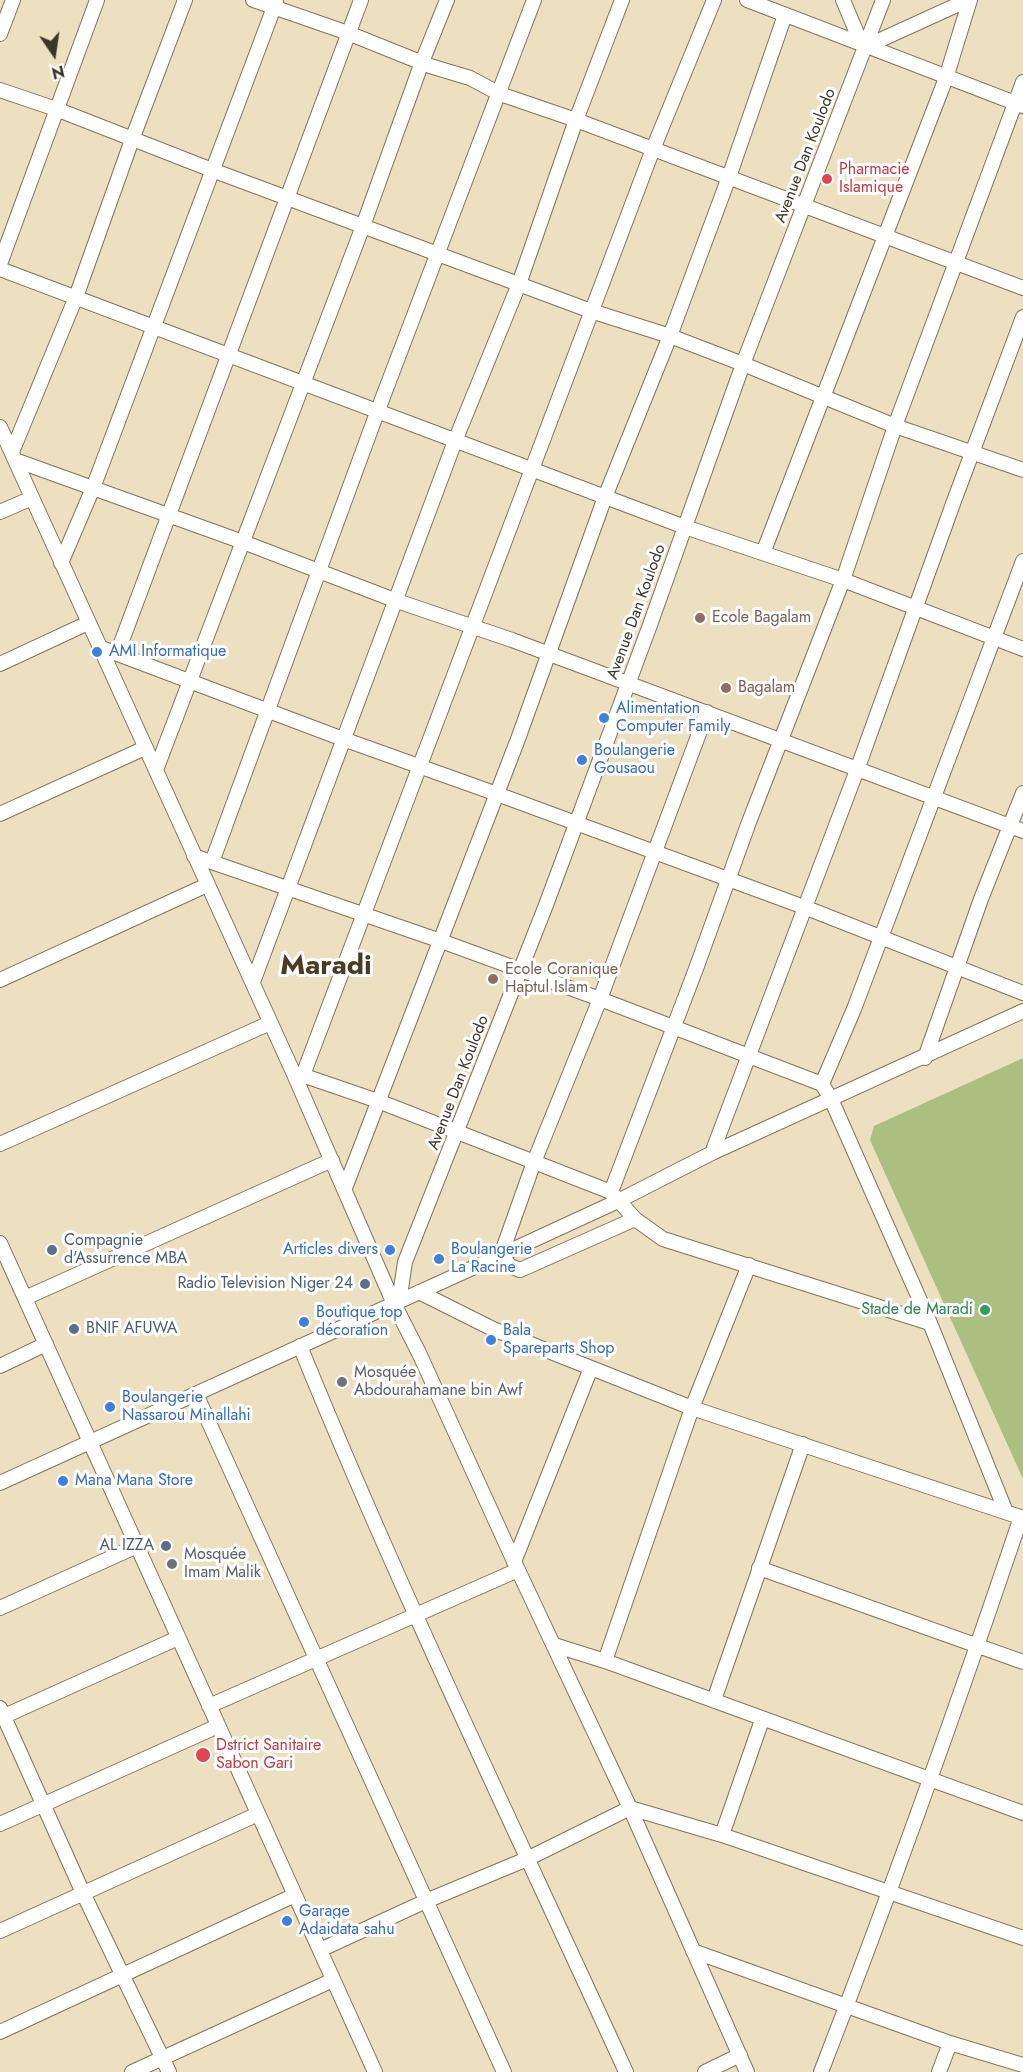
<!DOCTYPE html>
<meta charset="utf-8">
<style>
body{margin:0}
#map{position:relative;width:1023px;height:2072px;overflow:hidden;background:#ede0c0;font-family:Jost,sans-serif}
canvas{display:block}
.north{position:absolute;left:24px;top:24px;width:60px;height:60px;-webkit-text-stroke:4px #fff;paint-order:stroke;rotate:167deg;font-size:16px;font-weight:700;line-height:24px;text-align:center;color:#3b3629}
.north::after{content:'';display:block;margin:auto;width:21px;height:27px;background:#3b3629;clip-path:polygon(50% 0,100% 100%,50% 72%,0 100%)}
</style>
<div id="map">
<canvas width="1023" height="2072"></canvas>
<div class="north">N</div>
</div>
<script>
const g = document.querySelector('canvas').getContext('2d');
g.lineJoin = 'round';
function paint(path, color) { g.fillStyle = color; g.fill(path, 'evenodd'); }
function stroke(path, color, width, dash) { g.strokeStyle = color; g.lineWidth = width; g.lineCap = dash ? 'butt' : 'round'; g.setLineDash(dash || []); g.stroke(path); }
function write(font, color, halo, rows, align = 'center') {
  g.font = font + ' Jost,sans-serif'; g.lineWidth = 6; g.setLineDash([]); g.textBaseline = 'middle'; g.strokeStyle = halo; g.fillStyle = color; for (const [text, x, y, turn = 0] of rows) {
    g.save(); g.translate(x, y); g.rotate((+turn || 0) * Math.PI / 180); g.textAlign = isNaN(turn) ? turn : align; if (halo) g.strokeText(text, 0, 0); g.fillText(text, 0, 0); g.restore();
  }
}
const green = new Path2D(`
 M 1023,1058 L 1023,1479 L 870,1140 L 874,1126 Z`);
const minor = new Path2D(`
 M 253,0 L 348,33 L 430,66 L 470,78 L 500,94 L 576,120 L 1023,288
 M 747,0 L 1023,106
 M 843,0 L 861,43
 M 0,34 L 13,0
 M 867,46 L 968,0
 M 0,90 L 56,109 L 212,170 L 591,311 L 670,336 L 743,364 L 895,426 L 1023,470
 M 0,264 L 97,0
 M 0,269 L 685,527 L 843,580 L 1023,649
 M 0,427 L 293,1072 L 394,1304 L 419,1353 L 518,1570 L 630,1808 L 747,2072
 M 12,452 L 76,297 L 133,137 L 185,0
 M 15,460 L 243,542 L 397,601 L 512,640 L 1023,831
 M 0,512 L 32,498
 M 763,553 L 946,78 L 970,0
 M 61,563 L 93,488 L 276,2
 M 99,647 L 343,739 L 497,794 L 804,907 L 1023,993
 M 117,654 L 361,0
 M 0,664 L 88,623
 M 156,770 L 363,226 L 422,62 L 447,0
 M 0,814 L 145,748
 M 194,856 L 441,941 L 600,999 L 822,1084 L 831,1099 L 930,1323 L 1006,1512
 M 212,862 L 378,410 L 534,0
 M 0,980 L 207,885
 M 253,982 L 455,441 L 519,284 L 576,120 L 622,0
 M 925,1058 L 981,899 L 1023,793
 M 296,1073 L 378,1101 L 611,1192
 M 303,1075 L 653,149 L 714,0
 M 822,1084 L 854,1009 L 1023,561
 M 0,1144 L 270,1023
 M 712,1153 L 857,770 L 954,501 L 1023,317
 M 345,1188 L 518,739 L 605,497 L 670,336 L 729,177 L 785,15
 M 635,1219 L 520,1270 L 510,1266 L 501,1255 L 534,1162 L 600,999 L 707,712
 M 0,1243 L 375,2072
 M 419,1292 L 493,1329 L 692,1408 L 1023,1518
 M 25,1298 L 332,1160
 M 399,1302 L 405,1262 L 546,905 L 650,625 L 743,364 L 883,0
 M 930,1323 L 663,1239 L 635,1219 L 611,1192 L 697,966 L 749,822 L 843,580 L 895,426 L 1023,82
 M 300,1346 C 400,1592 516,1831 626,2072
 M 0,1366 L 46,1344
 M 196,1394 L 504,2072
 M 0,1483 L 501,1255 L 618,1201 L 712,1153 L 1023,1011
 M 514,1562 L 591,1368
 M 759,1568 L 1023,1662
 M 0,1608 L 137,1546
 M 554,1645 L 605,1661 L 1023,1813
 M 605,1661 L 692,1408 L 749,1265
 M 714,1700 L 803,1444
 M 209,1706 L 518,1570
 M 0,1708 L 83,1893 L 169,2072
 M 0,1718 L 178,1638
 M 0,1824 L 218,1726
 M 722,1835 L 762,1720
 M 0,1931 L 258,1814
 M 320,1950 L 426,1901 L 527,1859 L 630,1808 L 722,1835 L 1023,1938
 M 693,1951 L 950,2043 L 1023,2065
 M 0,2032 L 295,1895
 M 132,2072 L 333,1980
 M 705,2072 L 740,2055
 M 821,2072 C 892,1889 958,1704 1021,1517
 M 939,2072 L 950,2043`);
const markers = [
 [827,179,6,"#e0444e"],
 [700,618,6,"#8d6e63"],
 [97,652,6,"#3f7fe0"],
 [726,688,6,"#8d6e63"],
 [604,718,6,"#3f7fe0"],
 [582,760,6,"#3f7fe0"],
 [493,979,6,"#8d6e63"],
 [52,1250,6,"#5c6f8a"],
 [390,1250,6,"#3f7fe0"],
 [439,1259,6,"#3f7fe0"],
 [365,1284,6,"#5c6f8a"],
 [985,1310,6,"#2e9e5b"],
 [304,1322,6,"#3f7fe0"],
 [74,1329,6,"#5c6f8a"],
 [491,1340,6,"#3f7fe0"],
 [342,1382,6,"#6b7280"],
 [110,1407,6,"#3f7fe0"],
 [63,1481,6,"#3f7fe0"],
 [166,1546,6,"#5c6f8a"],
 [172,1564,6,"#6b7280"],
 [203,1755,8,"#e0444e"],
 [287,1921,6,"#3f7fe0"]
];
const streetNames = [
 ["Avenue Dan Koulodo",806,156,-69],
 ["Avenue Dan Koulodo",637,612,-70],
 ["Avenue Dan Koulodo",459,1083,-69]
];
const healthNames = [
 ["Pharmacie",839,170],
 ["Islamique",839,188],
 ["Dstrict Sanitaire",216,1746],
 ["Sabon Gari",216,1764]
];
const educationNames = [
 ["Ecole Bagalam",712,618],
 ["Bagalam",738,688],
 ["Ecole Coranique",505,970],
 ["Haptul Islam",505,988]
];
const shopNames = [
 ["AMI Informatique",109,652],
 ["Alimentation",616,709],
 ["Computer Family",616,727],
 ["Boulangerie",594,751],
 ["Gousaou",594,769],
 ["Articles divers",378,1250,"right"],
 ["Boulangerie",451,1250],
 ["La Racine",451,1268],
 ["Boutique top",316,1313],
 ["décoration",316,1331],
 ["Bala",503,1331],
 ["Spareparts Shop",503,1349],
 ["Boulangerie",122,1398],
 ["Nassarou Minallahi",122,1416],
 ["Mana Mana Store",75,1481],
 ["Garage",299,1912],
 ["Adaidata sahu",299,1930]
];
const serviceNames = [
 ["Compagnie",64,1241],
 ["d'Assurrence MBA",64,1259],
 ["Radio Television Niger 24",353,1284,"right"],
 ["BNIF AFUWA",86,1329],
 ["AL IZZA",154,1546,"right"]
];
const leisureNames = [
 ["Stade de Maradi",973,1310]
];
const worshipNames = [
 ["Mosquée",354,1373],
 ["Abdourahamane bin Awf",354,1391],
 ["Mosquée",184,1555],
 ["Imam Malik",184,1573]
];
const townNames = [
 ["Maradi",326,967]
];
paint(green, '#abbf81');
stroke(minor, '#807558', 16);
stroke(minor, '#fff', 14);
for (const [x, y, r, color] of markers) { const dot = new Path2D(); dot.arc(x, y, r, 0, 2 * Math.PI); g.fillStyle = color; g.fill(dot); stroke(dot, '#fff', 2); }
write('16px', '#3b3629', '#fff', streetNames);
write('16px', '#be3a42', '#fff', healthNames, 'left');
write('16px', '#785e54', '#fff', educationNames, 'left');
write('16px', '#366cbe', '#fff', shopNames, 'left');
write('16px', '#4e5e75', '#fff', serviceNames, 'left');
write('16px', '#27864d', '#fff', leisureNames, 'right');
write('16px', '#5b616d', '#fff', worshipNames, 'left');
write('bold 28px', '#483d22', '#fff', townNames);
</script>
